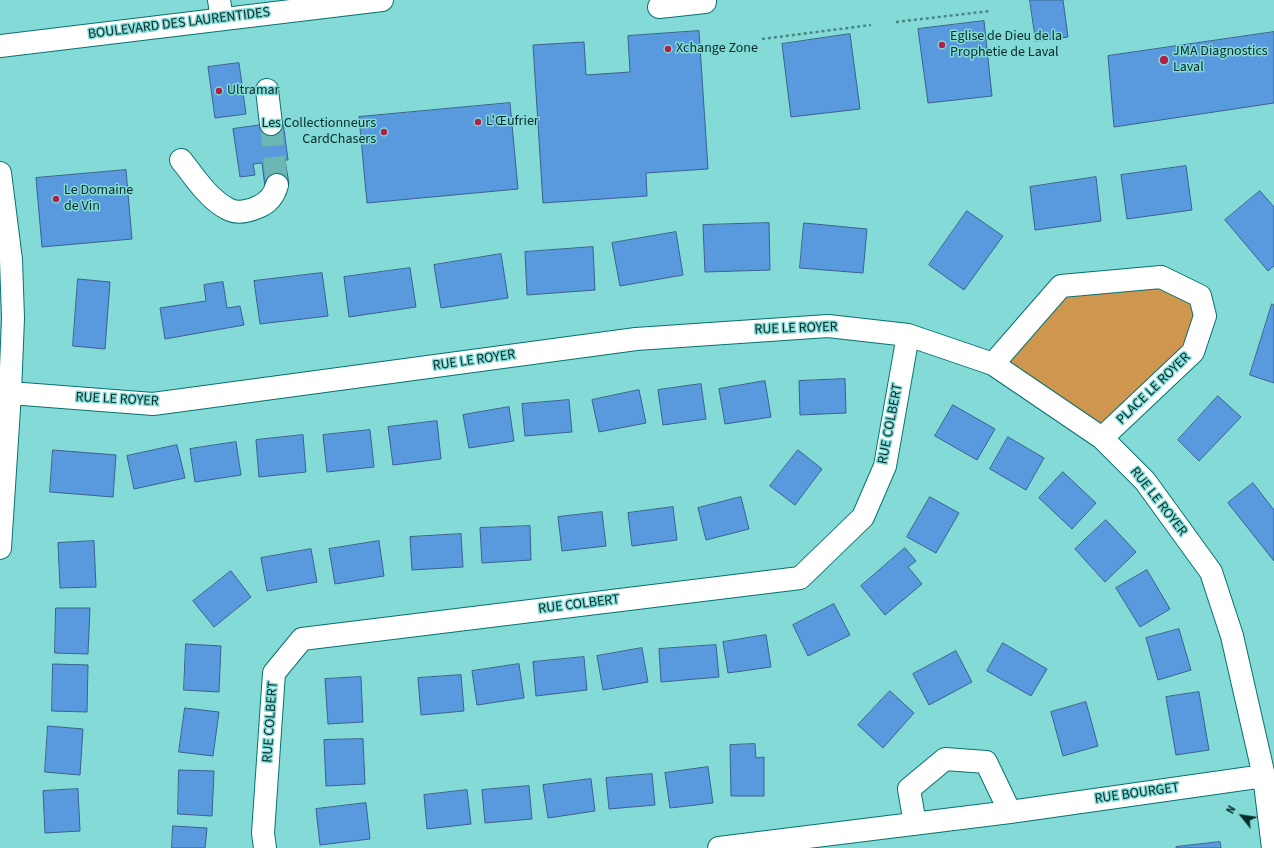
<!DOCTYPE html>
<meta charset="utf-8">
<style>
body{margin:0}
#map{position:relative;width:1274px;height:848px;overflow:hidden;background:#83dad6;font-family:"Source Sans 3",sans-serif}
canvas{display:block}
.north{position:absolute;left:1222px;top:796px;width:40px;height:40px;-webkit-text-stroke:3px #83dad6;paint-order:stroke;rotate:300deg;font-size:11px;font-weight:700;line-height:16px;text-align:center;color:#052c2a}
.north::after{content:'';display:block;margin:auto;width:14px;height:18px;background:#052c2a;clip-path:polygon(50% 0,100% 100%,50% 72%,0 100%)}
</style>
<div id="map">
<canvas width="1274" height="848"></canvas>
<div class="north">N</div>
</div>
<script>
const g = document.querySelector('canvas').getContext('2d');
g.lineJoin = 'round';
function paint(path, color) { g.fillStyle = color; g.fill(path, 'evenodd'); }
function stroke(path, color, width, dash) { g.strokeStyle = color; g.lineWidth = width; g.lineCap = dash ? 'butt' : 'round'; g.setLineDash(dash || []); g.stroke(path); }
function write(font, color, halo, rows, align = 'center') {
  g.font = font + ' "Source Sans 3",sans-serif'; g.lineWidth = 3; g.setLineDash([]); g.textBaseline = 'middle'; g.strokeStyle = halo; g.fillStyle = color; for (const [text, x, y, turn = 0] of rows) {
    g.save(); g.translate(x, y); g.rotate((+turn || 0) * Math.PI / 180); g.textAlign = isNaN(turn) ? turn : align; if (halo) g.strokeText(text, 0, 0); g.fillText(text, 0, 0); g.restore();
  }
}
const green = new Path2D(`
 M 1161,277 L 1200,296 L 1193,352 L 1102,438 L 993,364 L 1061,286 Z`);
const building = new Path2D(`
 M 1030,0 L 1063,0 L 1068,37 L 1036,41 Z
 M 984,21 L 992,96 L 928,103 L 918,29 Z
 M 699,31 L 708,169 L 646,173 L 647,196 L 543,203 L 533,45 L 584,42 L 586,75 L 630,72 L 628,36 Z
 M 1274,32 L 1274,103 L 1114,127 L 1108,56 Z
 M 850,34 L 860,109 L 791,117 L 782,44 Z
 M 239,63 L 246,114 L 215,118 L 208,67 Z
 M 510,103 L 518,189 L 367,203 L 359,117 Z
 M 283,122 L 288,160 L 285,160 L 289,184 L 265,187 L 262,163 L 253,164 L 255,175 L 240,177 L 233,129 Z
 M 1186,166 L 1192,210 L 1127,219 L 1121,175 Z
 M 126,170 L 132,239 L 42,247 L 36,178 Z
 M 1096,177 L 1101,221 L 1035,230 L 1030,187 Z
 M 1260,191 L 1274,207 L 1274,266 L 1268,271 L 1225,220 Z
 M 967,211 L 1003,236 L 964,290 L 929,265 Z
 M 769,223 L 770,270 L 705,272 L 703,225 Z
 M 804,223 L 867,229 L 863,273 L 800,268 Z
 M 676,232 L 683,275 L 620,286 L 612,243 Z
 M 593,247 L 595,290 L 527,295 L 525,252 Z
 M 501,254 L 508,298 L 441,308 L 434,265 Z
 M 410,268 L 416,307 L 349,317 L 344,277 Z
 M 322,273 L 328,316 L 260,324 L 254,281 Z
 M 78,279 L 110,282 L 105,349 L 73,346 Z
 M 223,282 L 227,308 L 240,306 L 244,325 L 165,339 L 160,308 L 206,301 L 204,285 Z
 M 1272,304 L 1274,305 L 1274,383 L 1250,375 Z
 M 845,379 L 846,413 L 800,415 L 799,381 Z
 M 765,381 L 771,417 L 725,424 L 719,389 Z
 M 701,384 L 706,419 L 663,425 L 658,390 Z
 M 639,390 L 646,423 L 599,432 L 592,400 Z
 M 1218,396 L 1241,417 L 1199,461 L 1178,440 Z
 M 569,400 L 572,432 L 525,436 L 522,404 Z
 M 953,405 L 995,429 L 977,460 L 935,436 Z
 M 509,407 L 514,441 L 469,448 L 463,415 Z
 M 437,421 L 441,459 L 393,465 L 388,427 Z
 M 370,430 L 374,467 L 327,472 L 323,435 Z
 M 303,435 L 306,472 L 259,477 L 256,440 Z
 M 1008,437 L 1044,458 L 1026,490 L 990,469 Z
 M 236,442 L 241,475 L 195,482 L 190,449 Z
 M 177,445 L 185,478 L 134,489 L 127,456 Z
 M 53,450 L 116,455 L 113,497 L 50,492 Z
 M 798,450 L 822,469 L 795,505 L 770,486 Z
 M 1063,472 L 1096,503 L 1072,529 L 1039,498 Z
 M 1253,483 L 1274,510 L 1274,561 L 1228,503 Z
 M 741,497 L 749,529 L 706,540 L 698,508 Z
 M 930,497 L 959,513 L 936,553 L 907,537 Z
 M 673,507 L 677,540 L 632,546 L 628,513 Z
 M 602,512 L 606,546 L 562,551 L 558,517 Z
 M 1106,520 L 1136,552 L 1105,582 L 1075,549 Z
 M 530,526 L 531,560 L 482,563 L 480,528 Z
 M 461,534 L 463,567 L 412,570 L 410,537 Z
 M 94,541 L 96,587 L 60,588 L 58,543 Z
 M 379,541 L 384,576 L 335,584 L 329,549 Z
 M 905,548 L 916,561 L 908,567 L 922,584 L 885,615 L 861,586 Z
 M 311,549 L 317,582 L 267,591 L 261,558 Z
 M 1147,570 L 1170,609 L 1140,627 L 1116,588 Z
 M 231,571 L 251,597 L 214,627 L 193,601 Z
 M 834,604 L 850,635 L 808,656 L 793,625 Z
 M 56,608 L 90,608 L 88,654 L 55,653 Z
 M 1179,629 L 1191,670 L 1158,680 L 1146,638 Z
 M 766,635 L 771,667 L 728,673 L 723,642 Z
 M 1003,643 L 1047,669 L 1031,696 L 987,671 Z
 M 186,644 L 221,646 L 219,692 L 184,690 Z
 M 716,645 L 719,677 L 661,682 L 659,649 Z
 M 642,648 L 648,682 L 603,690 L 597,656 Z
 M 956,651 L 972,682 L 929,705 L 913,674 Z
 M 584,657 L 587,690 L 536,696 L 533,662 Z
 M 53,664 L 88,665 L 87,712 L 52,711 Z
 M 519,664 L 524,698 L 477,705 L 472,671 Z
 M 461,675 L 464,711 L 421,715 L 418,678 Z
 M 361,677 L 363,722 L 328,724 L 325,679 Z
 M 890,691 L 914,713 L 883,748 L 858,725 Z
 M 1199,692 L 1209,750 L 1176,755 L 1166,697 Z
 M 1086,702 L 1098,746 L 1063,756 L 1051,712 Z
 M 185,708 L 219,712 L 213,756 L 179,752 Z
 M 48,726 L 83,729 L 80,775 L 45,772 Z
 M 363,739 L 365,784 L 326,786 L 324,740 Z
 M 755,744 L 756,758 L 764,757 L 764,796 L 731,796 L 730,745 Z
 M 708,767 L 713,803 L 670,808 L 665,773 Z
 M 179,770 L 214,771 L 212,816 L 178,814 Z
 M 652,774 L 655,805 L 609,809 L 606,778 Z
 M 591,779 L 595,811 L 548,818 L 543,785 Z
 M 529,786 L 532,819 L 485,823 L 482,790 Z
 M 78,789 L 80,831 L 45,833 L 43,791 Z
 M 467,790 L 471,824 L 427,829 L 424,795 Z
 M 366,803 L 370,839 L 320,845 L 316,809 Z
 M 173,826 L 207,828 L 205,848 L 172,848 Z
 M 1220,842 L 1221,848 L 1176,848 L 1176,847 Z`);
const minorTunnel = new Path2D(`
 M 271,124 L 277,185`);
const path = new Path2D(`
 M 896,22 L 990,11
 M 762,39 L 871,25`);
const minor = new Path2D(`
 M 219,0 L 222,19
 M 659,7 L 705,2
 M 267,90 L 271,124
 M 181,160 C 194,176 208,199 228,209 C 237,214 249,211 258,207 C 268,203 274,196 277,185
 M 0,173 L 11,260 L 13,318 L 10,393 L 0,548
 M 993,364 L 1061,286 L 1161,277 L 1200,296 L 1205,316 L 1193,352 L 1102,438
 M 10,393 L 153,404 L 636,339 L 828,326 L 908,335 L 993,364 L 1102,438 L 1145,481 L 1211,572 L 1232,636 L 1264,776 L 1273,848
 M 915,824 L 909,789 L 945,759 L 986,762 L 1010,812
 M 265,848 L 263,833 L 274,673 L 302,639 L 800,578 L 863,517 L 885,466 L 908,335
 M 719,848 L 1010,812 L 1264,776`);
const major = new Path2D(`
 M 0,46 L 382,0`);
const markers = [
 [942,45,4,"#b22048"],
 [668,49,4,"#b22048"],
 [1164,60,5,"#b22048"],
 [219,91,4,"#b22048"],
 [478,122,4,"#b22048"],
 [384,132,4,"#b22048"],
 [56,199,4,"#b22048"]
];
const streetNames = [
 ["BOULEVARD DES LAURENTIDES",179,24,-7],
 ["RUE LE ROYER",796,329,-2],
 ["RUE LE ROYER",474,361,-8],
 ["PLACE LE ROYER",1154,389,-44],
 ["RUE LE ROYER",117,400,3],
 ["RUE COLBERT",891,424,-79],
 ["RUE LE ROYER",1158,502,52],
 ["RUE COLBERT",579,605,-7],
 ["RUE COLBERT",271,722,-86],
 ["RUE BOURGET",1137,794,-8]
];
const poiNames = [
 ["Eglise de Dieu de la",950,37],
 ["Prophetie de Laval",950,53],
 ["Xchange Zone",676,49],
 ["JMA Diagnostics",1173,52],
 ["Laval",1173,68],
 ["Ultramar",227,91],
 ["L'Œufrier",486,122],
 ["Les Collectionneurs",376,124,"right"],
 ["CardChasers",376,140,"right"],
 ["Le Domaine",64,191],
 ["de Vin",64,207]
];
paint(green, '#ce964e');
paint(building, '#5999de');
stroke(building, '#3a628e', 1);
stroke(minorTunnel, '#6ab7b4', 22, [22, 11]);
stroke(minor, '#07726f', 24);
stroke(major, '#07726f', 24);
stroke(path, '#478784', 2.5, [3, 3]);
stroke(minor, '#fff', 22);
stroke(major, '#fff', 22);
for (const [x, y, r, color] of markers) { const dot = new Path2D(); dot.arc(x, y, r, 0, 2 * Math.PI); g.fillStyle = color; g.fill(dot); stroke(dot, '#83dad6', 1.5); }
write('14px', '#052c2a', '#83dad6', streetNames);
write('14px', '#052c2a', '#83dad6', poiNames, 'left');
</script>
